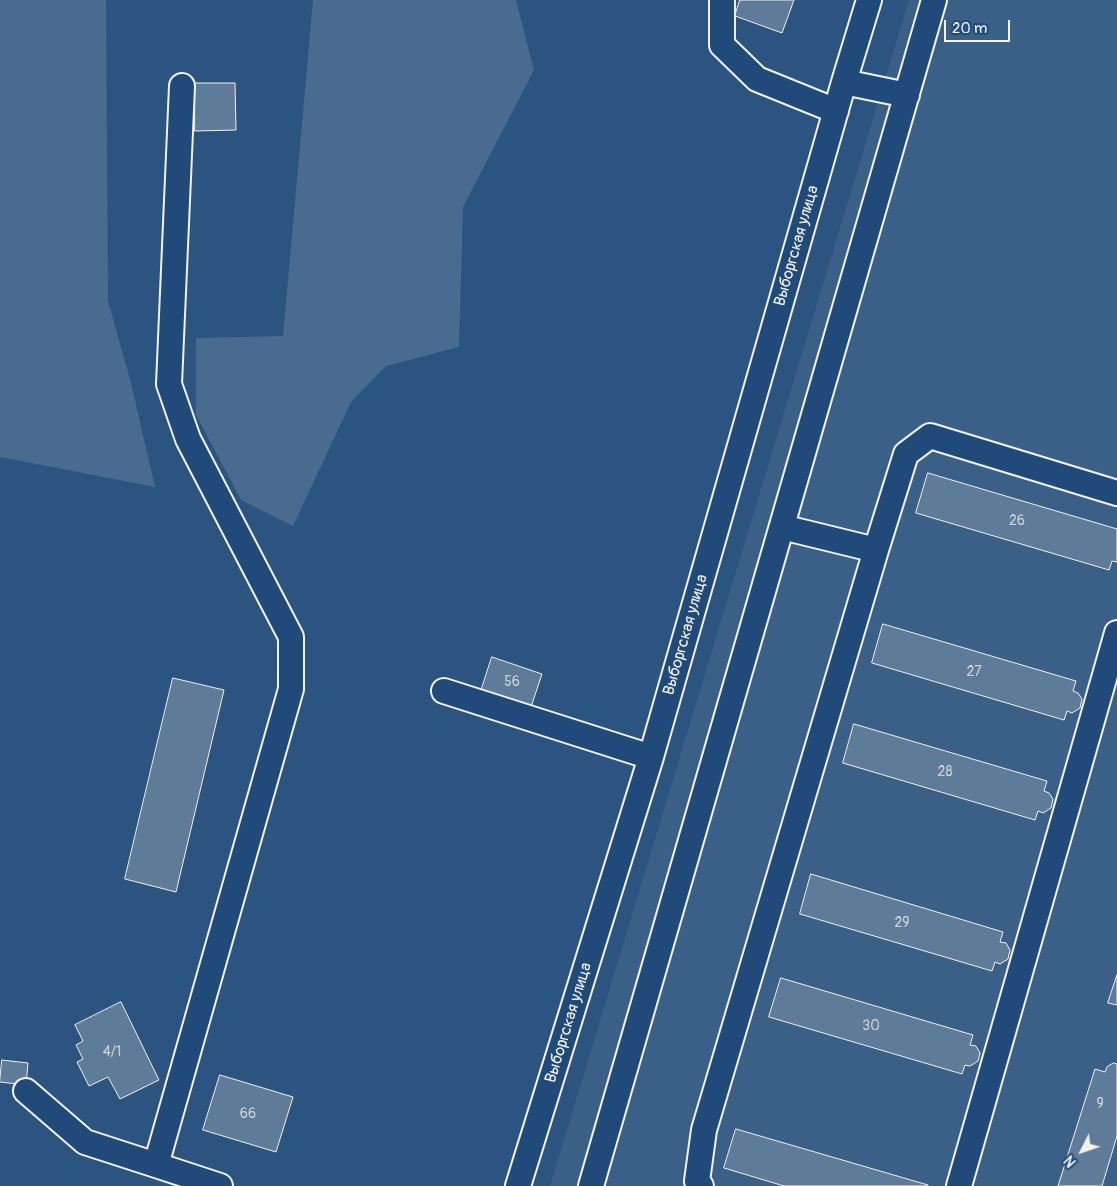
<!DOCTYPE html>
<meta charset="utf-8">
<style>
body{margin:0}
#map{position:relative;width:1117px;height:1186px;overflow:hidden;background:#2c5481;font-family:Pangolin,sans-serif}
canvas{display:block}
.north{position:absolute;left:1057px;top:1126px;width:50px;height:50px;-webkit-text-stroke:4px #1f4a7a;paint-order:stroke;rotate:229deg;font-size:14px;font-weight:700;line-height:20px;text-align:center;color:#f4f1e8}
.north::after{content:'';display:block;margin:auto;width:18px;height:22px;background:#f4f1e8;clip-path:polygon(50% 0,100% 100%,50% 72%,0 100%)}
.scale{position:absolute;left:944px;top:20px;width:66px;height:22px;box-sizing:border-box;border:2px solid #f4f1e8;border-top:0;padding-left:6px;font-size:15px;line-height:18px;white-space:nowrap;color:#f4f1e8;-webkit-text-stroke:4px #1f4a7a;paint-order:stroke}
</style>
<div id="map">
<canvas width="1117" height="1186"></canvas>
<div class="north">N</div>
<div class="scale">20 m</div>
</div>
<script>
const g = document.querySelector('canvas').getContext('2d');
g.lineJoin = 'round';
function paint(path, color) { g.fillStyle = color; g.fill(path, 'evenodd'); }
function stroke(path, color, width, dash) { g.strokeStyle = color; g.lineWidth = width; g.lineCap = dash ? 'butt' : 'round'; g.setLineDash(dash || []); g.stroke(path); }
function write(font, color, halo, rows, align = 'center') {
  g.font = font + ' Pangolin,sans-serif'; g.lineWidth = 4.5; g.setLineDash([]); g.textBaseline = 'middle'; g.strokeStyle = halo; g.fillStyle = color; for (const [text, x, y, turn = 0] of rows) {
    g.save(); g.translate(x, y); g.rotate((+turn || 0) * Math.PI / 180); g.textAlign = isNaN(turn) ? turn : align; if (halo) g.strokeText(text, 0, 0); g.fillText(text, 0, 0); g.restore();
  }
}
const built = new Path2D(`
 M 909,0 L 1117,0 L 1117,1186 L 550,1186 Z`);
const green = new Path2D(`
 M 0,0 L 106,0 L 108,301 L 131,383 L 155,487 L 0,457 Z
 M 313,0 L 516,0 L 534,70 L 463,207 L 459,347 L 386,366 L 351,402 L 293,526 L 241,500 L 196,415 L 196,338 L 283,336 Z`);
const building = new Path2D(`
 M 740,0 L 794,0 L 782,33 L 735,16 Z
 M 195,83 L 235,83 L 236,130 L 195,131 Z
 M 928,473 L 1117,529 L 1117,562 L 1112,561 L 1109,570 L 916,513 Z
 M 883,624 L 1076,681 L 1073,691 L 1078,693 L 1082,699 L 1080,708 L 1072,713 L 1067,711 L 1064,720 L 872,663 Z
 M 492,657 L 542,674 L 531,707 L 481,691 Z
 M 173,678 L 224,690 L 176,892 L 125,879 Z
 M 854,724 L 1047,781 L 1044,791 L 1049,793 L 1053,799 L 1051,808 L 1043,813 L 1038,811 L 1035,820 L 843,763 Z
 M 811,874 L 1003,932 L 1000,942 L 1006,943 L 1010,950 L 1008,959 L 1000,964 L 995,962 L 992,971 L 800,914 Z
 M 1117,975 L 1117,1005 L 1108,1003 Z
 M 781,978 L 973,1035 L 970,1045 L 976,1046 L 980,1053 L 978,1061 L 970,1066 L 965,1065 L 962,1074 L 769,1017 Z
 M 121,1002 L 159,1080 L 120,1099 L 108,1077 L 89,1086 L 77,1062 L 83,1059 L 76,1045 L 83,1041 L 75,1025 Z
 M 2,1060 L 28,1063 L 26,1085 L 0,1082 Z
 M 1114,1063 L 1117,1064 L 1117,1136 L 1102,1186 L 1058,1186 L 1095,1069 L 1105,1072 L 1107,1067 Z
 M 220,1075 L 293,1097 L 276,1152 L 203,1130 Z
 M 736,1129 L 928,1185 L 928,1186 L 784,1186 L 724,1168 Z`);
const minor = new Path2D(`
 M 722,0 L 722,45 L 757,79 L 836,111
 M 844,82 L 907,95
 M 182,86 L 169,384 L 188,439 L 291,637 L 291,689 L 156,1165 L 220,1186
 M 782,527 L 876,550 L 906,454 L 930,436 L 1117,493
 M 444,691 L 651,757
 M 26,1091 L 85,1142 L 156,1165
 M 518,1186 L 651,757 L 844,82 L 869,0
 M 591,1186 L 934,0
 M 701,1186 L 697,1181 L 704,1130 L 876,550
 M 959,1186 L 1117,633`);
const numberNames = [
 ["26",1017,521],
 ["27",974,672],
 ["56",512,682],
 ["28",945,772],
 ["29",902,923],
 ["30",871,1026],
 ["4/1",112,1052],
 ["9",1100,1104],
 ["66",248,1114]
];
const streetNames = [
 ["Выборгская улица",797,246,-74],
 ["Выборгская улица",686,635,-74],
 ["Выборгская улица",569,1023,-73]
];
paint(built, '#3b6088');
paint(green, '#496b90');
paint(building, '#5e7b9a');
stroke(building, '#f4f1e8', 1);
stroke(minor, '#f4f1e8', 28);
stroke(minor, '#1f4a7a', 24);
write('14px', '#ced4d4', null, numberNames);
write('16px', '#f4f1e8', '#1f4a7a', streetNames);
</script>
